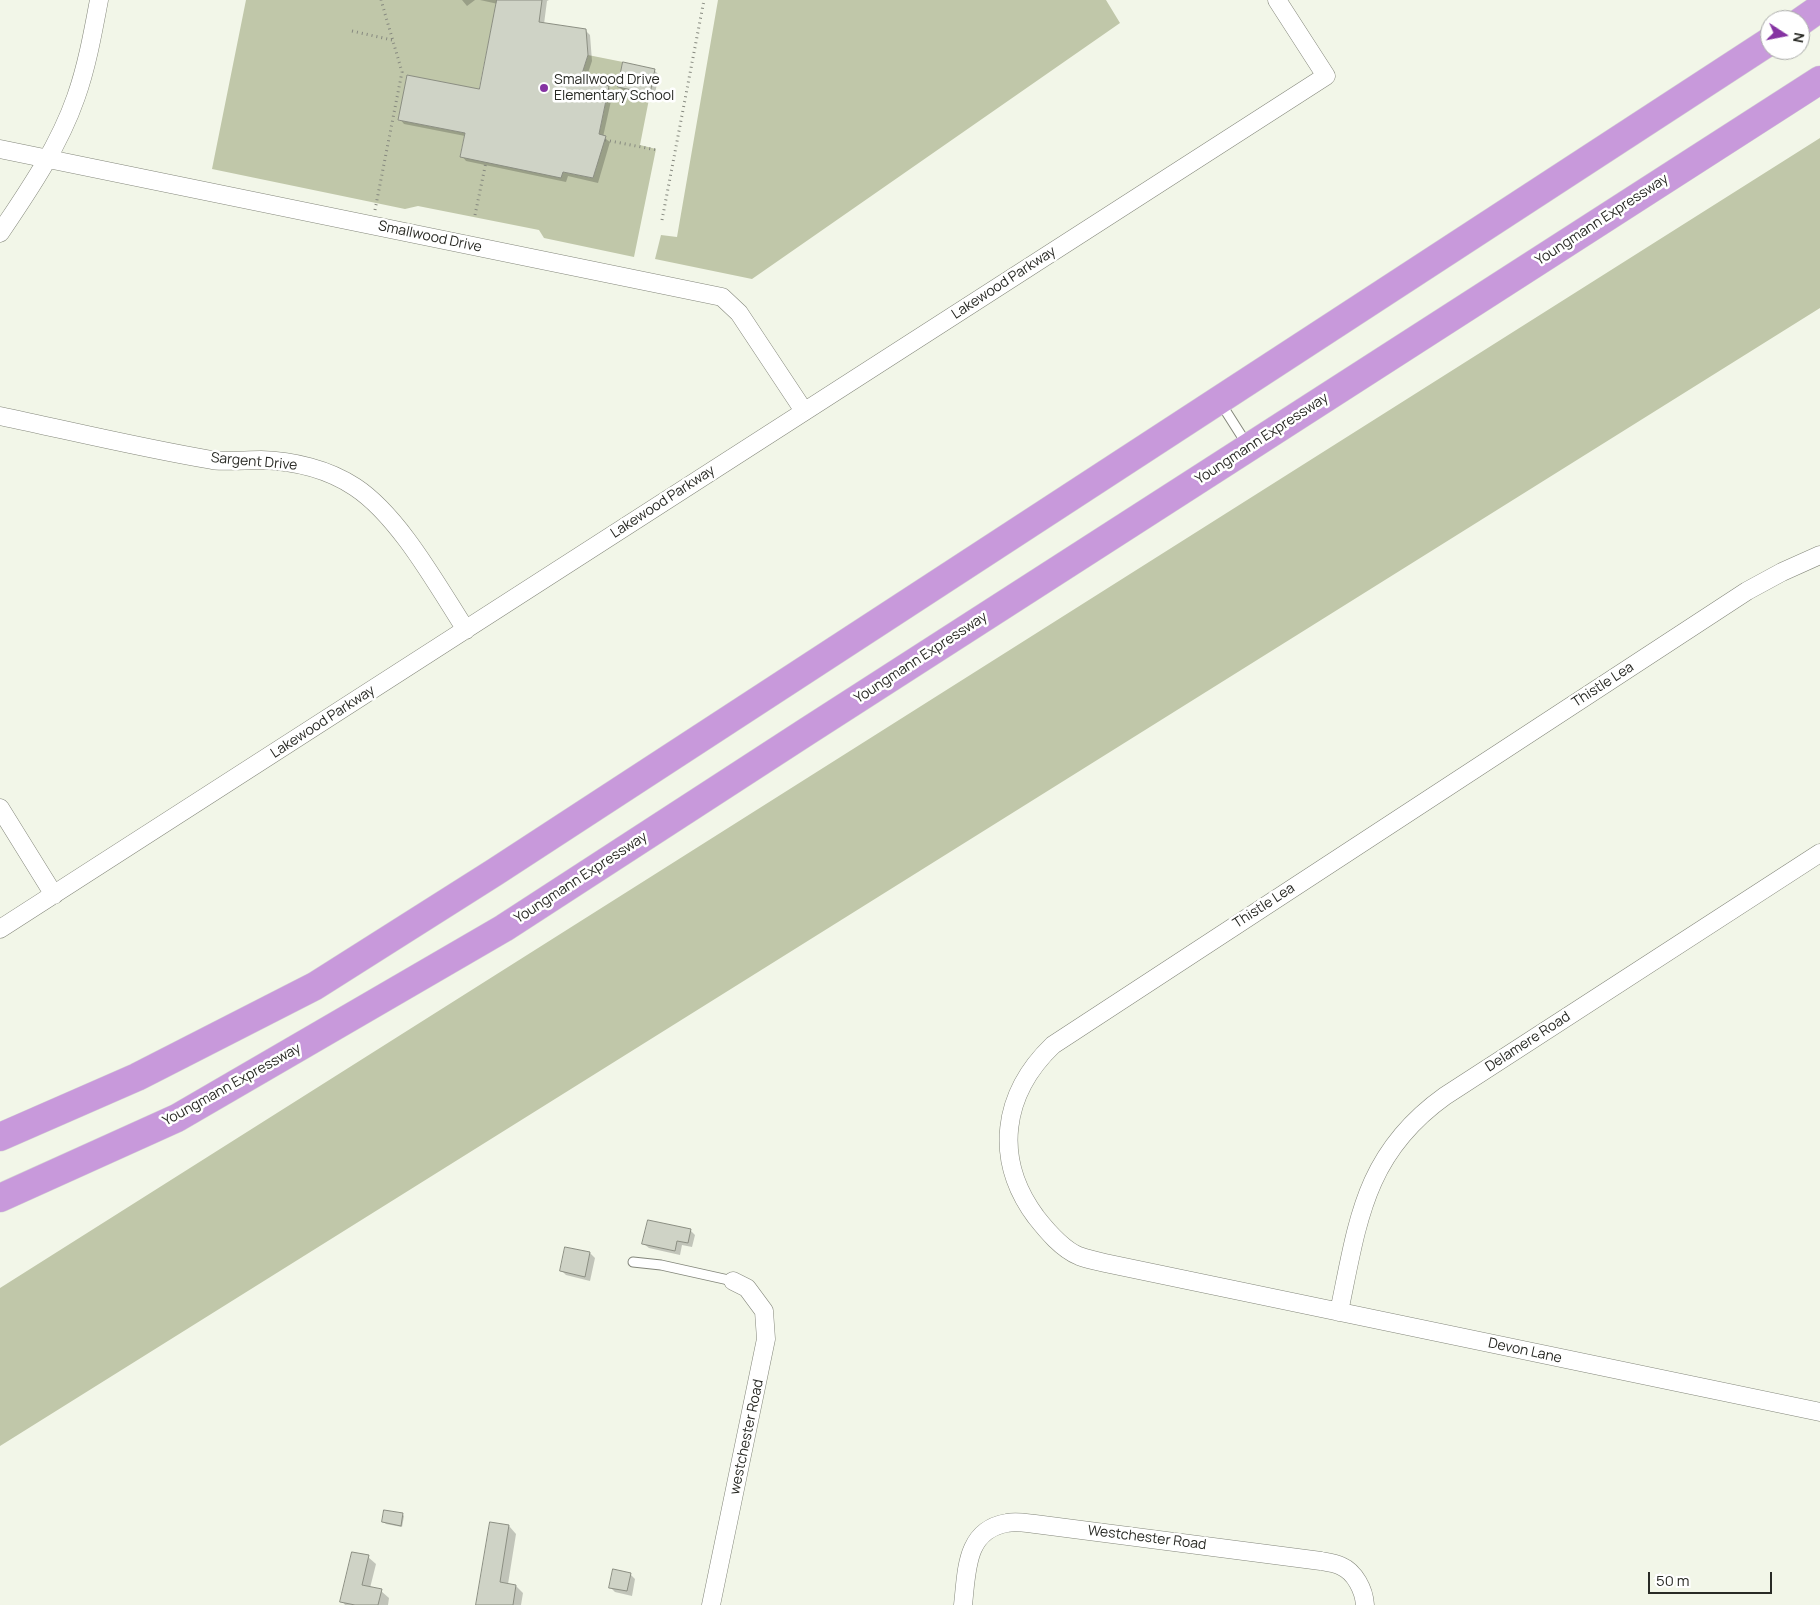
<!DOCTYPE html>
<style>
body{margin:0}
#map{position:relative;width:1820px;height:1605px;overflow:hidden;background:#f2f6e8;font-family:Manrope,sans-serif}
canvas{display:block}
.north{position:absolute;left:1760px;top:10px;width:50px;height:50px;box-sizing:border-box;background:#fff;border:1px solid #a9aaa8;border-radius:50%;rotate:101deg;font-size:14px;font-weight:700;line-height:20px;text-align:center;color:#292a25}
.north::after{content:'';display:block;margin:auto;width:18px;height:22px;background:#8533a2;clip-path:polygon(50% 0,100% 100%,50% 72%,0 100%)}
.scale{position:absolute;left:1648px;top:1572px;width:124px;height:22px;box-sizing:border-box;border:2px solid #292a25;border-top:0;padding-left:6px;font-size:15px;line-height:18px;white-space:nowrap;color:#292a25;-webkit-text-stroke:4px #fff;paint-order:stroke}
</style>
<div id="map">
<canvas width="1820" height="1605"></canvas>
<div class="north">N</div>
<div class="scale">50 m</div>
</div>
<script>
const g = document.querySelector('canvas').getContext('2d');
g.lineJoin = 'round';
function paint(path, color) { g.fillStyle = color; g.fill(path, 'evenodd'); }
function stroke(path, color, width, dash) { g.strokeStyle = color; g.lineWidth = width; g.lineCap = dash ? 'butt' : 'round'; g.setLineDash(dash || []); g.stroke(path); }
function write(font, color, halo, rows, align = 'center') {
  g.font = font + ' Manrope,sans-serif'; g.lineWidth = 5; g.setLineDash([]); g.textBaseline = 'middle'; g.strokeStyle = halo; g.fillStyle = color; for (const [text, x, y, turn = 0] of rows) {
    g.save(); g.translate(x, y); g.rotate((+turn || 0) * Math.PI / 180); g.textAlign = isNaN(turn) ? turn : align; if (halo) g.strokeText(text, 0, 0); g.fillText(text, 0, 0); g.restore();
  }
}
const green = new Path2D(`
 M 246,0 L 497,0 L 479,89 L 398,120 L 465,133 L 460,156 L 561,177 L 563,172 L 593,178 L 597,165 L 599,134 L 609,87 L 580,80 L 588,55 L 623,62 L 618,87 L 650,94 L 640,145 L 656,149 L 634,257 L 544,238 L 539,230 L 418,206 L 405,209 L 212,169 Z
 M 718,0 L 1106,0 L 1120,23 L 752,279 L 655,259 L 661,235 L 677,237 Z
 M 1820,138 L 1820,308 L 0,1446 L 0,1288 Z`);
const shadow = new Path2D(`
 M 462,0 L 475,0 L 467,6 Z
 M 480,0 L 549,0 L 547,1 L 544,24 L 585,30 L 590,35 L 592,61 L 585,82 L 608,87 L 613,92 L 603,137 L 610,142 L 598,183 L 568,176 L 566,182 L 466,161 L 462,156 L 465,136 L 404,124 L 400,119 L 480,91 L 498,4 Z
 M 654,70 L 659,75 L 654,98 L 624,91 L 619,87 Z
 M 690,1230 L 695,1235 L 692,1247 L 682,1245 L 680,1255 L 649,1248 L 644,1244 Z
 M 590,1253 L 595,1258 L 590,1281 L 566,1275 L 561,1270 Z
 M 402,1514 L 404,1516 L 402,1527 L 386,1524 L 384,1522 Z
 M 491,1523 L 509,1526 L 516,1534 L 508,1584 L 516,1586 L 523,1593 L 521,1605 L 477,1605 Z
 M 368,1557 L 376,1564 L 370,1588 L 381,1591 L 389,1598 L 388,1605 L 345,1605 L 342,1601 Z
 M 630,1574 L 635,1579 L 632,1596 L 615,1592 L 610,1587 Z`);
const building = new Path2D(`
 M 497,0 L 542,0 L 539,22 L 586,29 L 588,55 L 580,80 L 609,86 L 599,134 L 606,136 L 593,178 L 563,172 L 561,178 L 460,157 L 465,133 L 398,120 L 407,75 L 479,89 Z
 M 623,62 L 655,69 L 650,94 L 618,87 Z
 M 648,1220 L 691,1229 L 688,1243 L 677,1241 L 675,1251 L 642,1244 Z
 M 565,1247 L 590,1252 L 585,1277 L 560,1271 Z
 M 384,1510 L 403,1513 L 401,1526 L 382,1522 Z
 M 490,1522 L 509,1525 L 500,1582 L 516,1585 L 513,1605 L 476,1605 Z
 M 352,1552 L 369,1555 L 362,1585 L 382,1589 L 378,1605 L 355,1605 L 340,1602 Z
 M 613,1569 L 631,1573 L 627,1591 L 609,1588 Z`);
const path = new Path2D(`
 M 352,31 L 392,40
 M 605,140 L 657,150
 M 375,210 L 402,72 L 381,0
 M 475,215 L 486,162
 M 662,220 L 704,0`);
const lane = new Path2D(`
 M 1220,402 L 1248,446
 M 633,1262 L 661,1265 L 733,1281`);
const street = new Path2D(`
 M 0,149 L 722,297 L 739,313 L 804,411
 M 0,233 C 29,190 59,146 76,97 C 87,66 93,32 99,0
 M 0,416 C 71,431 141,448 212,460 C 228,462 245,460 261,460 C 293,461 328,469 355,487 C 399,516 437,585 466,630
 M 1820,555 L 1782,572 L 1747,591 L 1053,1045 C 1002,1094 993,1159 1036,1217 C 1047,1231 1062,1249 1079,1256 C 1087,1259 1096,1261 1105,1263 L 1820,1412
 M 0,808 L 54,895
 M 0,929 L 1326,76 L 1277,0
 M 1339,1312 C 1358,1221 1364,1154 1445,1096 L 1820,853
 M 711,1605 L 766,1339 L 764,1311 L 747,1288 L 733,1281
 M 963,1605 C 967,1571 965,1530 1007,1523 C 1016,1521 1026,1523 1035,1524 L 1321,1561 C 1327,1562 1335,1563 1341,1566 C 1355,1572 1364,1590 1365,1605`);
const highway = new Path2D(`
 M 1800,22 L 1820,8
 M 0,1137 L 137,1077 L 315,986 L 495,872 L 1770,41
 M 0,1198 L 177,1118 L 504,928 L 806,732 L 1820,80`);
const markers = [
 [544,88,5,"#8533a2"]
];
const poiNames = [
 ["Smallwood Drive",554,80],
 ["Elementary School",554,96]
];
const streetNames = [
 ["Youngmann Expressway",1602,220,-33],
 ["Smallwood Drive",430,237,12],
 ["Lakewood Parkway",1004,283,-33],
 ["Youngmann Expressway",1262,439,-33],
 ["Sargent Drive",254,462,5],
 ["Lakewood Parkway",663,502,-33],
 ["Youngmann Expressway",921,658,-33],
 ["Thistle Lea",1603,685,-33],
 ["Lakewood Parkway",323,722,-33],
 ["Youngmann Expressway",581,878,-33],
 ["Thistle Lea",1264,906,-33],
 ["Delamere Road",1528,1042,-33],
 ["Youngmann Expressway",232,1085,-29],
 ["Devon Lane",1525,1351,12],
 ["westchester Road",747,1437,-78],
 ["Westchester Road",1147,1538,7]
];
paint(green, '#c0c7a9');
paint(shadow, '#0003');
paint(building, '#cfd3c6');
stroke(building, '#8b8e82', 1);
stroke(lane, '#84877b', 11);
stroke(street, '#84877b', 19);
stroke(highway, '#d4d4d3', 29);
stroke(path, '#86897f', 3, [1, 4]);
stroke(lane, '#fff', 9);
stroke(street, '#fff', 18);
stroke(highway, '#c899db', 28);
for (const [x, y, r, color] of markers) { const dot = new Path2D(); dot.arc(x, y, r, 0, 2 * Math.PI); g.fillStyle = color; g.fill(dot); stroke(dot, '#fff', 2); }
write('14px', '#292a25', '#fff', poiNames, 'left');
write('14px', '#292a25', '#fff', streetNames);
</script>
